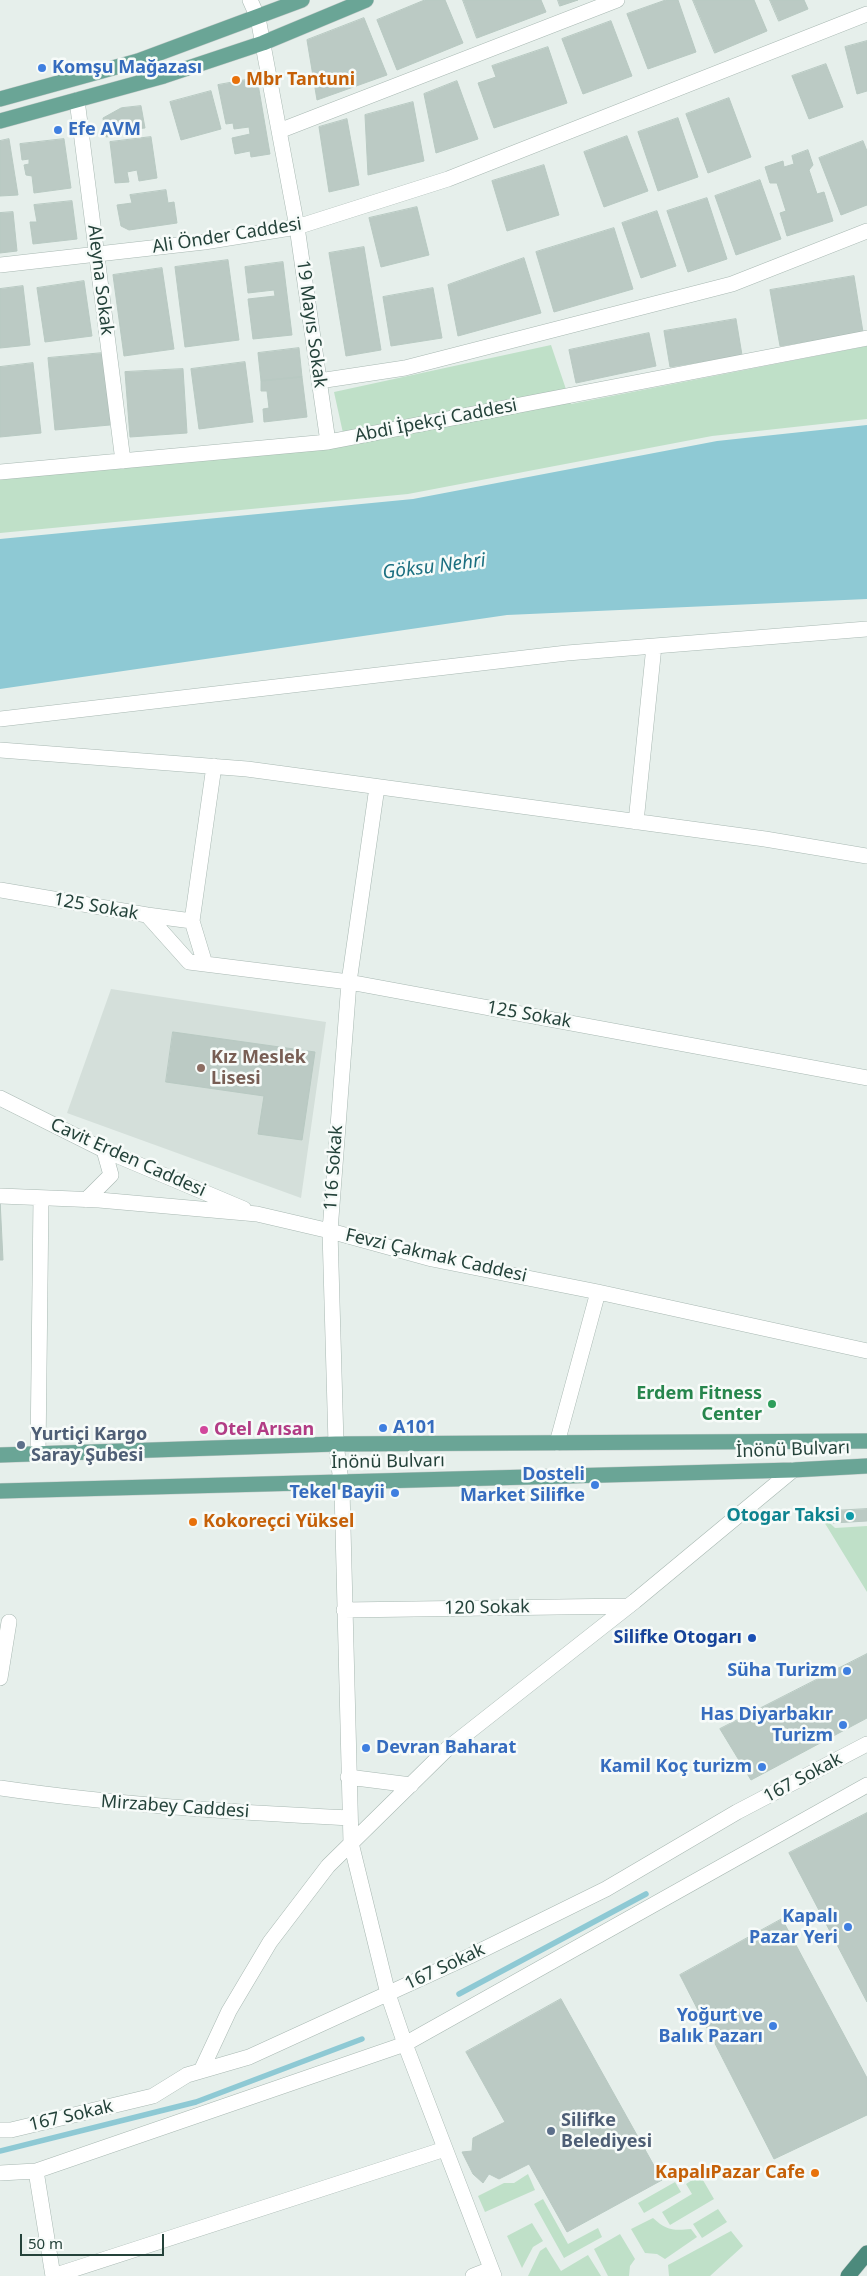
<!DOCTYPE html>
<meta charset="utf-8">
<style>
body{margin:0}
#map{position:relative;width:867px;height:2276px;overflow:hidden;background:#e6efeb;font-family:"Noto Sans",sans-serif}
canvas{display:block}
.scale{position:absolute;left:20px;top:2234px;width:144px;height:22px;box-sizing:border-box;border:2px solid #24423a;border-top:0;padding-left:6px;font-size:15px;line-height:18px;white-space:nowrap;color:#24423a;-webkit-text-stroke:4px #f7fbf9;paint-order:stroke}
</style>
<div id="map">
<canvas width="867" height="2276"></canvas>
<div class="scale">50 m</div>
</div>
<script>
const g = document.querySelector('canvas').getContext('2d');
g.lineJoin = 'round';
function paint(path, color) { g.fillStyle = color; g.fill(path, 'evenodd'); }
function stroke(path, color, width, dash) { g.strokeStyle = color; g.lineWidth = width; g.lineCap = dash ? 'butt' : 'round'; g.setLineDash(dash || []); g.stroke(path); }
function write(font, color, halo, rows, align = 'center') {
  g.font = font + ' "Noto Sans",sans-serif'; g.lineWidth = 5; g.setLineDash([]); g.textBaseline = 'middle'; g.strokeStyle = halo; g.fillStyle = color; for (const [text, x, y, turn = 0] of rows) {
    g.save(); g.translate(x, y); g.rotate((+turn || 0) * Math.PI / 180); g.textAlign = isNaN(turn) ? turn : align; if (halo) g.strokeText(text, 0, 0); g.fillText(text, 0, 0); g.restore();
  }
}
const built = new Path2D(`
 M 111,989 L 326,1022 L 301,1198 L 67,1113 Z`);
const green = new Path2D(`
 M 551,345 L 571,404 L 867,346 L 867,419 L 712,436 L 408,494 L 0,533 L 0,476 L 343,433 L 334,392 Z
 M 818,1512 L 835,1528 L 867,1526 L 867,1592 Z
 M 528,2174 L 535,2190 L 485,2212 L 478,2196 L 504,2183 L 514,2183 Z
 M 700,2175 L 714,2199 L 670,2225 L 662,2212 L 692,2194 L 686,2184 Z
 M 675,2182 L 681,2192 L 644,2213 L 638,2203 Z
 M 543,2199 L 568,2244 L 598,2228 L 602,2237 L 564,2258 L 534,2204 Z
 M 718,2209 L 727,2222 L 702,2238 L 693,2224 Z
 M 653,2218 C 666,2230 673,2231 691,2229 L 697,2237 L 665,2259 L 657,2254 L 645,2253 L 631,2229 Z
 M 532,2223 L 543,2241 L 533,2247 L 522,2268 L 507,2236 Z
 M 731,2231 L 743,2246 L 710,2276 L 669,2276 L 668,2265 Z
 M 620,2234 L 635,2259 L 630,2266 L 629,2276 L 608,2276 L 594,2249 Z
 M 546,2247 L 561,2271 L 588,2255 L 601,2276 L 528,2276 L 540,2251 Z`);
const water = new Path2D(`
 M 867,425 L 867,599 L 507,615 L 0,689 L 0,539 L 413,499 L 717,441 Z`);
const stream = new Path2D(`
 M 459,1994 L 646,1894
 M 0,2151 L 196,2102 L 362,2039`);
const building = new Path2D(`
 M 425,0 L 445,0 L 463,43 L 397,70 L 377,20 Z
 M 463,0 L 541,0 L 546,12 L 477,38 Z
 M 558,0 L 578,0 L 560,6 Z
 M 666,0 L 678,0 L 696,52 L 648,69 L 627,14 Z
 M 693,0 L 754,0 L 767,31 L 715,53 Z
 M 770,0 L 804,0 L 808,9 L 779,21 Z
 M 364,18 L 387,75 L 317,100 L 307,40 Z
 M 611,21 L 632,76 L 583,94 L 562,39 Z
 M 867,41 L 867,91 L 857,94 L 845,47 Z
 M 548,47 L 567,103 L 494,128 L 478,83 L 496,77 L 492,66 Z
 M 826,64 L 843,107 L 809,119 L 792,76 Z
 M 257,78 L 270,154 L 251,157 L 250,151 L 235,154 L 232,138 L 250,134 L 249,127 L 234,129 L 233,123 L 226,124 L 218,85 Z
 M 457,81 L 478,139 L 436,153 L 424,94 Z
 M 211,91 L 221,129 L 181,140 L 170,102 Z
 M 729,98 L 751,157 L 708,173 L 686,114 Z
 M 413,102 L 424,161 L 368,175 L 365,115 Z
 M 141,106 L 145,128 L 113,131 L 114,136 L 106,137 L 103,118 L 121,108 Z
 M 678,118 L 698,177 L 658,191 L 638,132 Z
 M 347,119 L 359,185 L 329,192 L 319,127 Z
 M 627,136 L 648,191 L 604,207 L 584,152 Z
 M 151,137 L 157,178 L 139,181 L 137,170 L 127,172 L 129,182 L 115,183 L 110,142 Z
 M 9,139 L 18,195 L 0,196 L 0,141 Z
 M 64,139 L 71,188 L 34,193 L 32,176 L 26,175 L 24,165 L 29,164 L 29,159 L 22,160 L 20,144 Z
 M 863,141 L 867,151 L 867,205 L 841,215 L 819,158 Z
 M 808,150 L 813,165 L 809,170 L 817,194 L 824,192 L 833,221 L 787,236 L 780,213 L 786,211 L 777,183 L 770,183 L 765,167 L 783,161 L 784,167 L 794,164 L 792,156 Z
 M 544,165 L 559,215 L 507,231 L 492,181 Z
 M 760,180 L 781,239 L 736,255 L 715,196 Z
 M 166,190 L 168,203 L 174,202 L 177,223 L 129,230 L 121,226 L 117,205 L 132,203 L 130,195 Z
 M 707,198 L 727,259 L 688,272 L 667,211 Z
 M 72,201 L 77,239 L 33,244 L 30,222 L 37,222 L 34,205 Z
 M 417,207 L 429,255 L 381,267 L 369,218 Z
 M 657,211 L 676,266 L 641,278 L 622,223 Z
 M 13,212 L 17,251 L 0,253 L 0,213 Z
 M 614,228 L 633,289 L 554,312 L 536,252 Z
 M 364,247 L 381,350 L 346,356 L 329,253 Z
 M 524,258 L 541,313 L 458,336 L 448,285 Z
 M 228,260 L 239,340 L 185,347 L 175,267 Z
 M 283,262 L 292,335 L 253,339 L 248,299 L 275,296 L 274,290 L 248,293 L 245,267 Z
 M 162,268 L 174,349 L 124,356 L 113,275 Z
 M 854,276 L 863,332 L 780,346 L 770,290 Z
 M 84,281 L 92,336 L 45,342 L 37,288 Z
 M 23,286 L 30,345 L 0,348 L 0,289 Z
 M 433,288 L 442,338 L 391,346 L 383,297 Z
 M 736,319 L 742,355 L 670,367 L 664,331 Z
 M 649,333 L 656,366 L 576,383 L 569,350 Z
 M 299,348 L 302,377 L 261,381 L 258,353 Z
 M 103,353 L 110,425 L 55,430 L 48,358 Z
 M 245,362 L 253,422 L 199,429 L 191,369 Z
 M 33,363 L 41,433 L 0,437 L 0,367 Z
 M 183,369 L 187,433 L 130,437 L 125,372 Z
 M 302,377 L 307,417 L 264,422 L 263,409 L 269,408 L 267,391 L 261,391 L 261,381 Z
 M 173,1032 L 315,1052 L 302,1140 L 258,1134 L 264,1096 L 166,1082 Z
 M 0,1200 L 3,1260 L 0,1260 Z
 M 867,1509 L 867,1521 L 833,1523 L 832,1511 Z
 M 867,1654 L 867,1718 L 751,1780 L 720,1729 Z
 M 867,1813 L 867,2002 L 789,1853 Z
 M 782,1919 L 867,2078 L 867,2115 L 774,2159 L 680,1975 Z
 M 561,1999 L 662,2180 L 567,2232 L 529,2164 L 499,2179 L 489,2174 L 483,2183 L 473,2174 L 462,2152 L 472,2151 L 473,2138 L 505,2122 L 466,2052 Z`);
const minor = new Path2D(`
 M 250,0 L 258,18 L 297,227 L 328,442
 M 77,100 L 123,461
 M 279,131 L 617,0
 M 0,265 L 204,242 L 297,227 L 448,179 L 867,14
 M 319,381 L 405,368 L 732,284 L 867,231
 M 0,472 L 328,442 L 867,338
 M 0,719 L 567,653 L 867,629
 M 0,750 L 247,769 L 765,839 L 867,856
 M 377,787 L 349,982 L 330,1231 L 336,1444 L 342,1489 L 351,1843 L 388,1994 L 405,2044 L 494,2276
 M 636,822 L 654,646
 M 0,890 L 147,915 L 192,921
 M 147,915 L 189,962 L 349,982 L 867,1078
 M 205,964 L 192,921 L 214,766
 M 0,1098 L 104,1150 L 244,1209
 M 0,1196 L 99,1200 L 257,1214 L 330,1231 L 432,1259 L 598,1292 L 867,1351
 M 86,1200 L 111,1175 L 104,1150
 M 557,1443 L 598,1292
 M 38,1454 L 41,1198
 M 344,1610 L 629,1606
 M 0,1678 L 9,1622
 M 348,1777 L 411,1785
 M 0,1788 C 116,1805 233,1812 350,1818
 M 201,2071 L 229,2011 L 270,1942 L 328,1866 L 447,1749 L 635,1601 L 793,1470
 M 0,2130 L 11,2130 L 153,2096 L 187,2075 L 249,2057 L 470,1956 L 606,1889 L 737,1812 L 867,1744
 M 36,2171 L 53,2276
 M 0,2173 L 36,2171 L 405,2044 L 867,1785
 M 53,2276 L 445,2149
 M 473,2276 L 491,2269`);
const primary = new Path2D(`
 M 0,99 L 138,61 L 302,0
 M 0,121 L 164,76 L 263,43 L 366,0
 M 0,1455 L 336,1444 L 867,1441
 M 0,1491 L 793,1470 L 867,1466`);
const trunk = new Path2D(`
 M 848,2276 L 867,2253`);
const markers = [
 [42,68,5,"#3f7fe0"],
 [236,80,5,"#e8710a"],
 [58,130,5,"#3f7fe0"],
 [201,1068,5,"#8d6e63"],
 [772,1404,5,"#2e9e5b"],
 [383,1428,5,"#3f7fe0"],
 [204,1430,5,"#d1479c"],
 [21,1445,5,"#5c6f8a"],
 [595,1485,5,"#3f7fe0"],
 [395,1493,5,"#3f7fe0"],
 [850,1516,5,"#0f9aa8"],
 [193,1522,5,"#e8710a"],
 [752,1638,5,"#1a4fb4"],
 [847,1671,5,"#3f7fe0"],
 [843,1725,5,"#3f7fe0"],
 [366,1748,5,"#3f7fe0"],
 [762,1767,5,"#3f7fe0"],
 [848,1927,5,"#3f7fe0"],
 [773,2026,5,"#3f7fe0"],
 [551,2131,5,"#5c6f8a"],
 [815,2173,5,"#e8710a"]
];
const shopNames = [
 ["Komşu Mağazası",52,68,"left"],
 ["Efe AVM",68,130,"left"],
 ["A101",393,1428,"left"],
 ["Dosteli",585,1475],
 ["Market Silifke",585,1496],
 ["Tekel Bayii",385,1493],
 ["Süha Turizm",837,1671],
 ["Has Diyarbakır",833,1715],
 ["Turizm",833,1736],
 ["Devran Baharat",376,1748,"left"],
 ["Kamil Koç turizm",752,1767],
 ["Kapalı",838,1917],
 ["Pazar Yeri",838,1938],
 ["Yoğurt ve",763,2016],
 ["Balık Pazarı",763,2037]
];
const foodNames = [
 ["Mbr Tantuni",246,80],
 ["Kokoreçci Yüksel",203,1522],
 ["KapalıPazar Cafe",805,2173,"right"]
];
const streetNames = [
 ["Ali Önder Caddesi",227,236,-9],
 ["Aleyna Sokak",100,280,83],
 ["19 Mayıs Sokak",311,324,82],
 ["Abdi İpekçi Caddesi",436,421,-11],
 ["125 Sokak",96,907,10],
 ["125 Sokak",529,1015,10],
 ["Cavit Erden Caddesi",128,1158,24],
 ["116 Sokak",334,1168,-86],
 ["Fevzi Çakmak Caddesi",436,1256,13],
 ["İnönü Bulvarı",793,1450,-2],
 ["İnönü Bulvarı",388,1462,-1],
 ["120 Sokak",487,1608,-1],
 ["167 Sokak",803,1778,-28],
 ["Mirzabey Caddesi",175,1807,4],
 ["167 Sokak",445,1967,-25],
 ["167 Sokak",71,2116,-13]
];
const educationNames = [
 ["Kız Meslek",211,1058],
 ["Lisesi",211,1079]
];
const leisureNames = [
 ["Erdem Fitness",762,1394],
 ["Center",762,1415]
];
const hotelNames = [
 ["Otel Arısan",214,1430]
];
const serviceNames = [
 ["Yurtiçi Kargo",31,1435],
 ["Saray Şubesi",31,1456],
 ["Silifke",561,2121],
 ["Belediyesi",561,2142]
];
const cultureNames = [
 ["Otogar Taksi",840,1516]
];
const transitNames = [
 ["Silifke Otogarı",742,1638]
];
const waterNames = [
 ["Göksu Nehri",434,567,-7]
];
paint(built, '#d4dfda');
paint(green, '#bfe0c8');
paint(water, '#8ec9d4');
stroke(stream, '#8ec9d4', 5.5);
paint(building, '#bbcac4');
stroke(building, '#b8c9c2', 1);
stroke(minor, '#a8b8b2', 16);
stroke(primary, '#c2cac8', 16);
stroke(trunk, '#c2cac8', 16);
stroke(minor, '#fff', 15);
stroke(primary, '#6aa596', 15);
stroke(trunk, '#4c8a7c', 15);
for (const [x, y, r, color] of markers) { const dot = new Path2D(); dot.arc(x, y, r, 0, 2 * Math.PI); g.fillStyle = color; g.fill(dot); stroke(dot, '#f7fbf9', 2); }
write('bold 18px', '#366cbe', '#f7fbf9', shopNames, 'right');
write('bold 18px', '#c56008', '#f7fbf9', foodNames, 'left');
write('18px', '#24423a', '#f7fbf9', streetNames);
write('bold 18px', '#785e54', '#f7fbf9', educationNames, 'left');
write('bold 18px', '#27864d', '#f7fbf9', leisureNames, 'right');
write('bold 18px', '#b23c85', '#f7fbf9', hotelNames, 'left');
write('bold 18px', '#4e5e75', '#f7fbf9', serviceNames, 'left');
write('bold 18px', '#0d838f', '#f7fbf9', cultureNames, 'right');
write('bold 18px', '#164399', '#f7fbf9', transitNames, 'right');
write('italic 19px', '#1c6f80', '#f7fbf9', waterNames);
</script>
